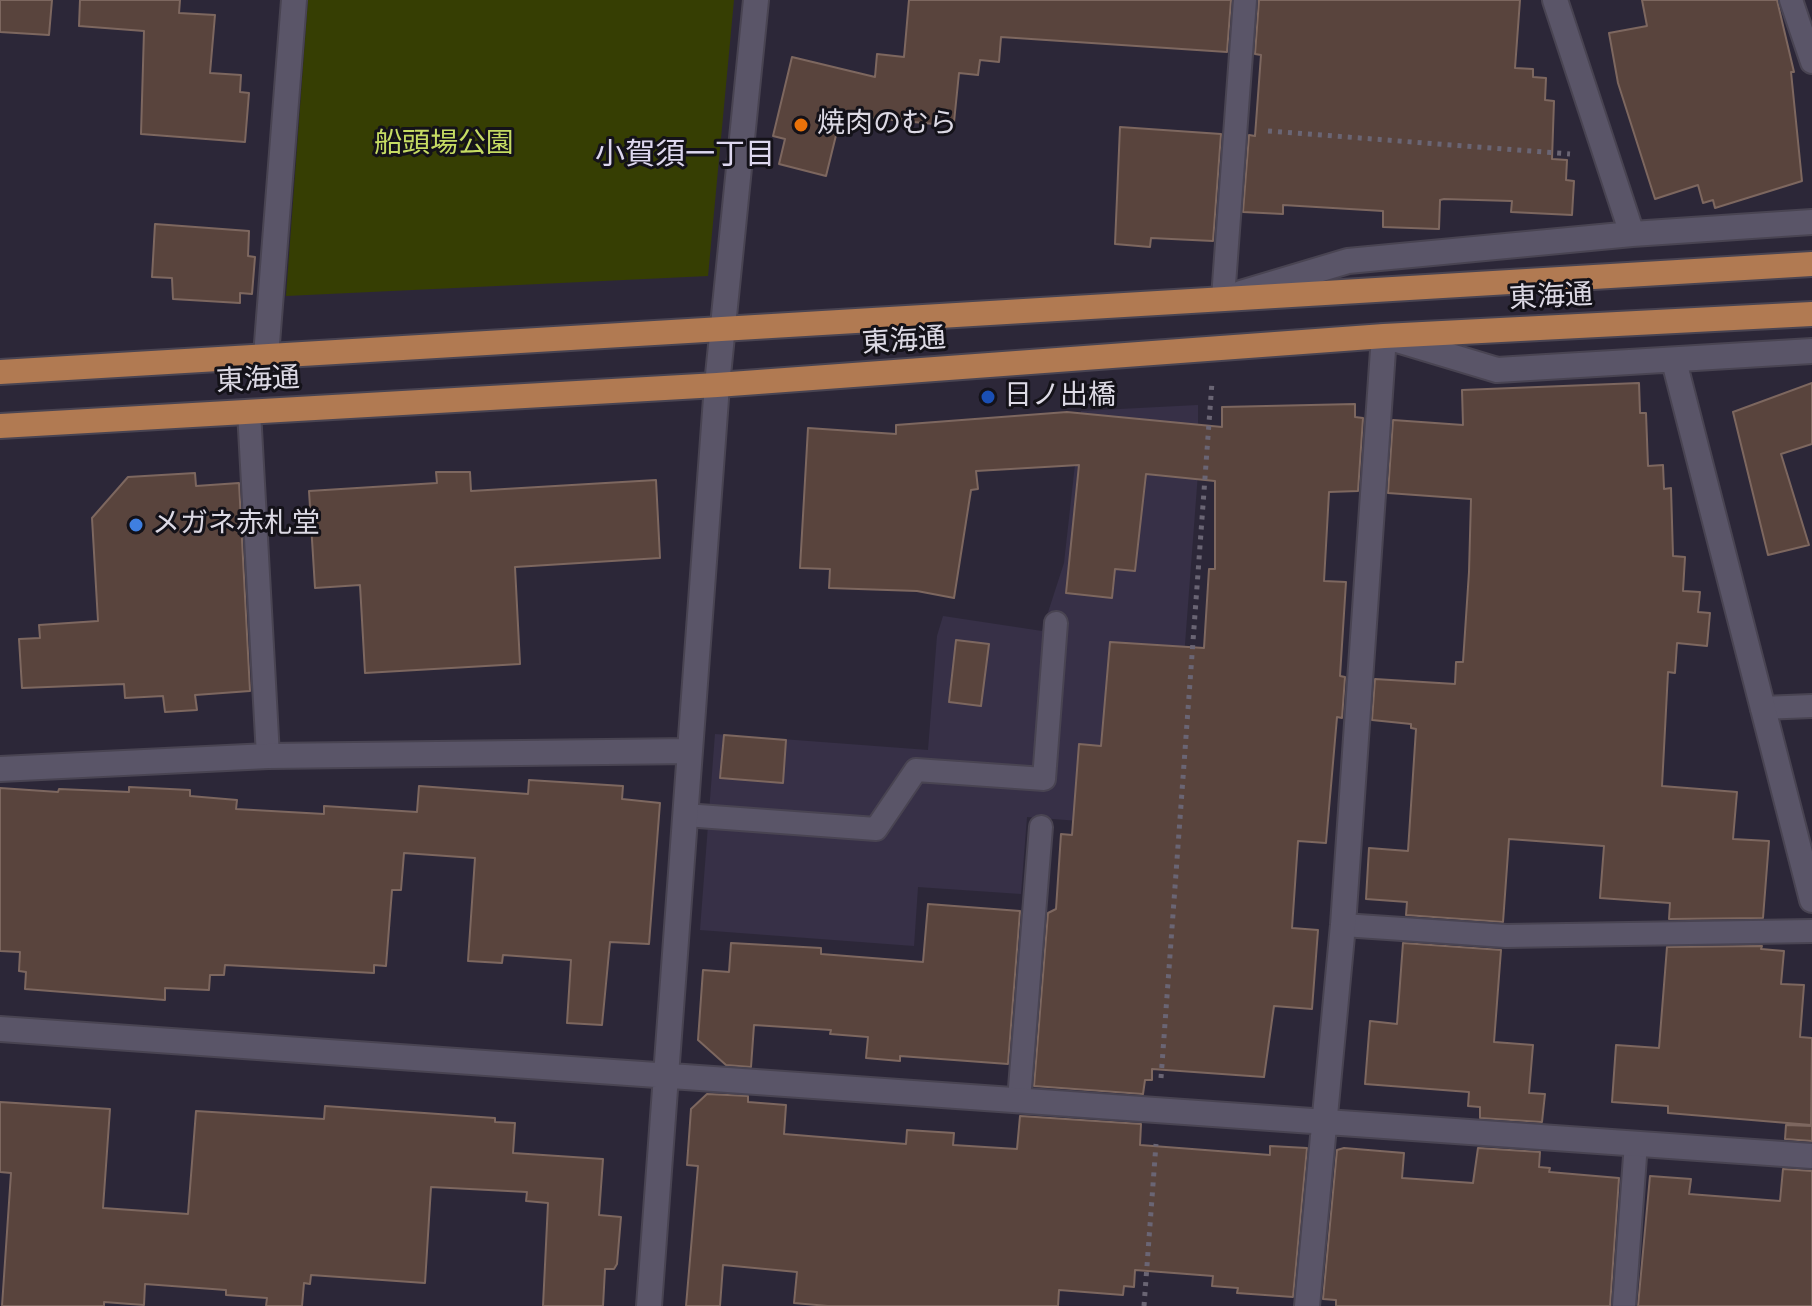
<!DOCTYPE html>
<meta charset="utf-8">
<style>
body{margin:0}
canvas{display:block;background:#2c2738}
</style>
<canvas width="1812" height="1306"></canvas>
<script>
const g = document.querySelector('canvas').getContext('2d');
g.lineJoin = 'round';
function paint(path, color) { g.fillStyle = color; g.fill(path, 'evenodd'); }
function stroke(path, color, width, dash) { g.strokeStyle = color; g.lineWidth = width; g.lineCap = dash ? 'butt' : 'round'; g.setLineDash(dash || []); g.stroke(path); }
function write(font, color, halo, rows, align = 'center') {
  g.font = font + ' "DejaVu Sans","Noto Sans JP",sans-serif'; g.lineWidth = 6; g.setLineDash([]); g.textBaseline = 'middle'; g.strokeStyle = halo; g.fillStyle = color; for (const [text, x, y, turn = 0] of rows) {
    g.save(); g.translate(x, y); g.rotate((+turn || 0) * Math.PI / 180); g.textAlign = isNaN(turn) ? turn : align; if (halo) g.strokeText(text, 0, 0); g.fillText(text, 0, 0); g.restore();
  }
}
const built = new Path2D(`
 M 1198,405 L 1198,473 L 1171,828 L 1027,817 L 1021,894 L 918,887 L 914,946 L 700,930 L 715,734 L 928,750 L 937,636 L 943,616 L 1042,631 L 1064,563 L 1081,411 Z`);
const green = new Path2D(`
 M 308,0 L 734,0 L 708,276 L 286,296 Z`);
const building = new Path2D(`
 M 0,0 L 52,0 L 49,35 L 0,32 Z
 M 80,0 L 180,0 L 179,13 L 215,15 L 210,73 L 241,75 L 240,92 L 249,93 L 245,142 L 141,134 L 144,31 L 79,26 Z
 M 909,0 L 1231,0 L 1227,52 L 1001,37 L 999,62 L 980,60 L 978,75 L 959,73 L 954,122 L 934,120 L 934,124 L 841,115 L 826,176 L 779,164 L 785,139 L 773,136 L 792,57 L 875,77 L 877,54 L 904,57 Z
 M 1259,0 L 1520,0 L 1515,68 L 1533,69 L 1533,77 L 1546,78 L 1545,100 L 1554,101 L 1552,159 L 1567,160 L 1566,180 L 1574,181 L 1572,215 L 1511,212 L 1512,201 L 1444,199 L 1440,200 L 1439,229 L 1383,227 L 1383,211 L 1283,205 L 1283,214 L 1243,212 L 1249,135 L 1255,136 L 1261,55 L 1255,54 Z
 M 1642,0 L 1777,0 L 1794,72 L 1791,72 L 1802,181 L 1715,208 L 1713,200 L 1703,203 L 1698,185 L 1655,199 L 1618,83 L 1609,33 L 1647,26 Z
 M 1120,127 L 1221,134 L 1213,241 L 1151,238 L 1150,247 L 1115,244 Z
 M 155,224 L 249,231 L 248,256 L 255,257 L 252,294 L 240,293 L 240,303 L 173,299 L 172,278 L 152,277 Z
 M 1639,383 L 1640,413 L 1646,413 L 1648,466 L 1663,465 L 1664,489 L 1671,488 L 1673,556 L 1685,557 L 1683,591 L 1700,592 L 1698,612 L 1710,613 L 1707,646 L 1677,643 L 1675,673 L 1668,672 L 1662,786 L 1737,792 L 1733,839 L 1769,841 L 1763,918 L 1669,919 L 1670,903 L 1600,898 L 1604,846 L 1509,839 L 1503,922 L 1406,915 L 1407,902 L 1366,899 L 1369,848 L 1408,851 L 1416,729 L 1411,728 L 1411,724 L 1372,720 L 1375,679 L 1455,684 L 1456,662 L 1463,662 L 1469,572 L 1471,499 L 1388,493 L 1393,420 L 1463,425 L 1462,390 Z
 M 1812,383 L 1812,444 L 1781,454 L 1809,545 L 1768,555 L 1733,412 Z
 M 1355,404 L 1355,417 L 1363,418 L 1358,491 L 1329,492 L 1324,581 L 1346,582 L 1340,676 L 1345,677 L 1342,718 L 1337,717 L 1326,843 L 1298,841 L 1292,928 L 1318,930 L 1312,1009 L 1274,1006 L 1264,1077 L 1152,1069 L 1152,1080 L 1145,1080 L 1143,1094 L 1034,1086 L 1048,913 L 1056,909 L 1061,834 L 1072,835 L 1079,744 L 1101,746 L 1110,642 L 1204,648 L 1209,569 L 1215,569 L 1215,481 L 1146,474 L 1135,571 L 1115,569 L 1112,598 L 1066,593 L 1079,465 L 976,471 L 978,489 L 971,490 L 954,598 L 917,591 L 829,588 L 830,569 L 800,568 L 808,428 L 896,434 L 896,425 L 1067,412 L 1222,427 L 1222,407 Z
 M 436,472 L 470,472 L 471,491 L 656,480 L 660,558 L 515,567 L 520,664 L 365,673 L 360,585 L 315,588 L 309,491 L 437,483 Z
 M 195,473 L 196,486 L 239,483 L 250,691 L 195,695 L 197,710 L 165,712 L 163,696 L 125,698 L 124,684 L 22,688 L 19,639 L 40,638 L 39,625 L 98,621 L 92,518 L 128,477 Z
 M 956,640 L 989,644 L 981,706 L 949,702 Z
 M 724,735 L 786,740 L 783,783 L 720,778 Z
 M 529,780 L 623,786 L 622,799 L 660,803 L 649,944 L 610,942 L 602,1025 L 567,1023 L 571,960 L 503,955 L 502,963 L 468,961 L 475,858 L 404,853 L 401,890 L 392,890 L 386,966 L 374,965 L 374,973 L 225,965 L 224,975 L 210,975 L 209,990 L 165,988 L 165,1000 L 25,989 L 26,972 L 19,971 L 20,952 L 0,951 L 0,788 L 58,792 L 59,789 L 129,792 L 129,787 L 190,790 L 190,796 L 237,800 L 236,809 L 324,814 L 324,806 L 417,812 L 419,786 L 528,794 Z
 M 928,904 L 1020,911 L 1008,1064 L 900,1056 L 900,1061 L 866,1058 L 868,1037 L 830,1034 L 831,1030 L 754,1025 L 751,1067 L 726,1065 L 698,1040 L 703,970 L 729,972 L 731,943 L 821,948 L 821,954 L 923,962 Z
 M 1403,943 L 1501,950 L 1494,1042 L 1533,1045 L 1529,1093 L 1545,1094 L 1542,1122 L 1480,1118 L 1480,1107 L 1468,1106 L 1469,1092 L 1365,1084 L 1370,1021 L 1397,1024 Z
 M 1762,946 L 1761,949 L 1784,951 L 1781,984 L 1804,985 L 1800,1037 L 1812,1038 L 1811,1125 L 1668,1113 L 1668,1106 L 1612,1102 L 1616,1045 L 1659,1048 L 1667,947 Z
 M 707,1094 L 748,1096 L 748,1102 L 786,1105 L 784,1134 L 906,1144 L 907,1130 L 954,1133 L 953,1145 L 1017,1149 L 1020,1116 L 1141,1124 L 1140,1145 L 1270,1155 L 1270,1146 L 1307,1148 L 1293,1297 L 1237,1293 L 1238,1288 L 1212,1286 L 1213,1276 L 1135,1270 L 1134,1287 L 1124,1286 L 1123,1295 L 1059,1290 L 1058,1306 L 828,1306 L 794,1303 L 797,1272 L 723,1265 L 720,1306 L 686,1306 L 698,1166 L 687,1165 L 691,1109 Z
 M 0,1102 L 110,1109 L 103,1208 L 188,1214 L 196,1111 L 324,1119 L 325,1106 L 495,1118 L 495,1122 L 515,1123 L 513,1153 L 603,1159 L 599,1215 L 621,1217 L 617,1264 L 614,1269 L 605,1269 L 603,1306 L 543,1306 L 548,1203 L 526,1201 L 527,1192 L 431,1187 L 425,1283 L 311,1275 L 310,1284 L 304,1283 L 302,1306 L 266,1306 L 267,1298 L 226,1295 L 226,1290 L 145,1284 L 144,1305 L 104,1302 L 104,1306 L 2,1306 L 11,1173 L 0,1172 Z
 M 1786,1125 L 1812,1126 L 1812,1141 L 1785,1139 Z
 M 1344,1148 L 1404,1153 L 1402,1178 L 1473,1183 L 1478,1148 L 1540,1152 L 1539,1167 L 1550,1168 L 1549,1172 L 1619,1178 L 1610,1306 L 1336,1306 L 1336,1300 L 1323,1299 L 1337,1150 Z
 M 1783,1169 L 1812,1171 L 1812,1306 L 1638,1306 L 1650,1176 L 1691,1179 L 1689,1194 L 1780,1201 Z`);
const path = new Path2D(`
 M 1268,131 L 1570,154
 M 1161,1078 L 1212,382
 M 1144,1306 L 1156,1144`);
const lane = new Path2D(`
 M 1791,0 L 1812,62
 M 1223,298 L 1245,0
 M 249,411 L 268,756
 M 1762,708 L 1812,706
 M 685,815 L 876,829 L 916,770 L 1044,779 L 1056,623
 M 1343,925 L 1506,936 L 1812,931
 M 1019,1100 L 1041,827
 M 1624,1306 L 1636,1143`);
const street = new Path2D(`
 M 1555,0 L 1632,234
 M 1241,293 L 1348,261 L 1632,234 L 1812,222
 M 266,356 L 294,0
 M 1674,361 L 1812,900
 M 0,769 L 268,756 L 690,751
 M 0,1029 L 1812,1156
 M 649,1306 L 717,385 L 756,0
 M 1307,1306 L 1343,925 L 1384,336 L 1497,370 L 1812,351`);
const primary = new Path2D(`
 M 0,372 L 1812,264
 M 0,426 L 717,385 L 1384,336 L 1812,314`);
const markers = [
 [801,125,8,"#e8710a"],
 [988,397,8,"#1a4fb4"],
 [136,525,8,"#3f7fe0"]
];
const poiNames = [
 ["焼肉のむら",817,125],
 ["日ノ出橋",1004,397],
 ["メガネ赤札堂",152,525]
];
const parkNames = [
 ["船頭場公園",444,145]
];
const streetNames = [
 ["東海通",1551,298,-3],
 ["東海通",904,342,-4],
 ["東海通",258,381,-3]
];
const neighbourhoodNames = [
 ["小賀須一丁目",685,156]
];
paint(built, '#373047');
paint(green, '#363e03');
paint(building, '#59443d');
stroke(building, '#7d675f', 2);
stroke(lane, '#494452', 26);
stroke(street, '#494452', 28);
stroke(primary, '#494452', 28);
stroke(path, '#6a6574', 5, [4, 6]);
stroke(lane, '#5a5568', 22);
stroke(street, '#5a5568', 24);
stroke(primary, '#b17a52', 24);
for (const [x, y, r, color] of markers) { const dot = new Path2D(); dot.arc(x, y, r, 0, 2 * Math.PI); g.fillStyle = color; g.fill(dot); stroke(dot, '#141219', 3); }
write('28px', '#dcd9e4', '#141219', poiNames, 'left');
write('28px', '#c6dc63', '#141219', parkNames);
write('28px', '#dcd9e4', '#141219', streetNames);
write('30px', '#ddd7ee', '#141219', neighbourhoodNames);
</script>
